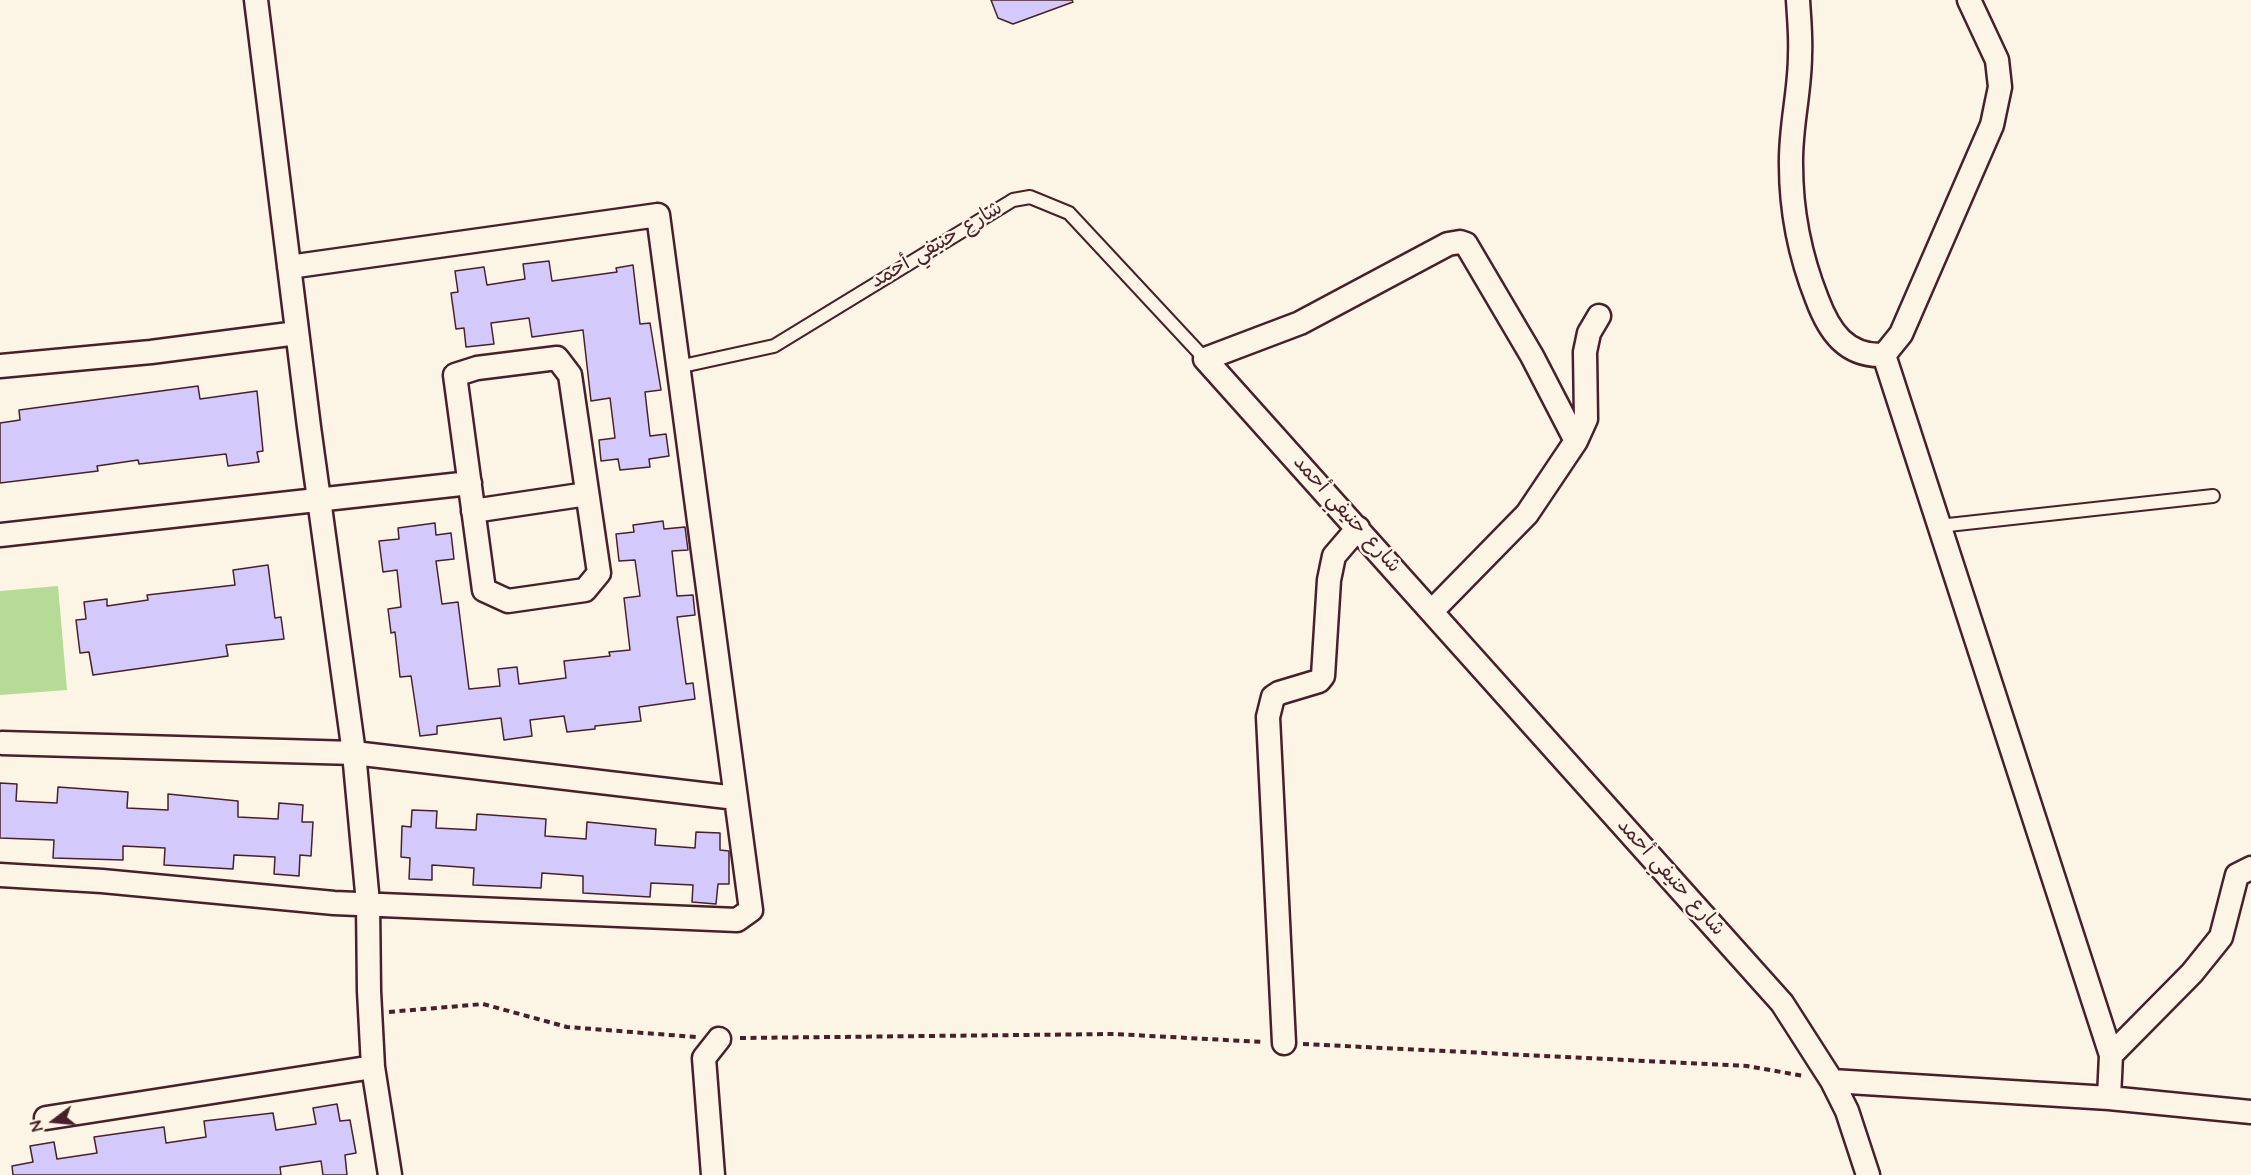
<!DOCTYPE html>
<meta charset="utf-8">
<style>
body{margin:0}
#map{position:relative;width:2251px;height:1175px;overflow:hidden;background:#fcf5e5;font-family:"Architects Daughter",sans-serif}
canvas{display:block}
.north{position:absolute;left:24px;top:1091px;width:60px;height:60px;-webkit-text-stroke:4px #fcf5e5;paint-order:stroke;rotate:254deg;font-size:16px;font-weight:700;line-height:24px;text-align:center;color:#4a1f2b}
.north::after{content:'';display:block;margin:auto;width:21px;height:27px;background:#4a1f2b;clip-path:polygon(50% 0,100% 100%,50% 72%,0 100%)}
</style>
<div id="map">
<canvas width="2251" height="1175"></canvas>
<div class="north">N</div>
</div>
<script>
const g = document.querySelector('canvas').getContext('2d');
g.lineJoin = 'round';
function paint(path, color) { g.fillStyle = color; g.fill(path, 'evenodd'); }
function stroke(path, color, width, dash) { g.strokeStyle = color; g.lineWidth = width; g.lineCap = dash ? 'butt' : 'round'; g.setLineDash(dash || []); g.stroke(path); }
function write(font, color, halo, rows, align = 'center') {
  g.font = font + ' "Architects Daughter","Playpen Sans Arabic",sans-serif'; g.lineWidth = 5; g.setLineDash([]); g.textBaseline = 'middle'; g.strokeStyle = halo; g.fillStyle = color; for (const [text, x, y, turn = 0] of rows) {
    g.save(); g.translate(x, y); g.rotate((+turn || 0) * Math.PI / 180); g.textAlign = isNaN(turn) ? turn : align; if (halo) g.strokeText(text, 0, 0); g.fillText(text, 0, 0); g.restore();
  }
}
const green = new Path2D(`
 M 58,586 L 67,690 L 0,695 L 0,591 Z`);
const building = new Path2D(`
 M 991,0 L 1072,0 L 1073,2 L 1013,24 L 998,18 Z
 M 549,261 L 552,281 L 617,272 L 616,268 L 633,265 L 640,324 L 650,323 L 661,390 L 645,392 L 650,436 L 666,434 L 669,456 L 649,459 L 650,467 L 620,470 L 618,459 L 601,461 L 599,440 L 615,438 L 610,398 L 591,401 L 583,330 L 532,337 L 529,318 L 491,323 L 494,344 L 466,347 L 464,328 L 456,329 L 451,293 L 458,292 L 455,271 L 484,267 L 487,285 L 525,279 L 523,264 Z
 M 198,386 L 200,399 L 257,391 L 263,451 L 257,452 L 259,462 L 228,466 L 226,454 L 139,464 L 138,460 L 97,466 L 98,471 L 0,483 L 0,423 L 20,420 L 19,410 Z
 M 663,521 L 664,529 L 685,527 L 688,550 L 672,551 L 677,596 L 693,595 L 695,615 L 677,617 L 686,684 L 693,683 L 695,699 L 639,707 L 641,721 L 595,726 L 595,729 L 567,732 L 564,716 L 530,720 L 532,736 L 504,740 L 501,718 L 437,726 L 437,734 L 420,736 L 411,676 L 400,677 L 395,632 L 391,633 L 388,609 L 401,607 L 397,570 L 383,572 L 379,541 L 399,539 L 398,528 L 435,523 L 436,535 L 451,533 L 454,559 L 436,561 L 442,604 L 458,602 L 469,689 L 500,686 L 498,669 L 517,667 L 519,684 L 566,678 L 564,661 L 610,656 L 609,652 L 630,650 L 624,598 L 640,596 L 635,560 L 619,561 L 616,534 L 634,532 L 633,525 Z
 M 268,565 L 275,618 L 281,617 L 284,639 L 226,645 L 228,656 L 93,675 L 89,652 L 80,653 L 76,620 L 86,619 L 84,602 L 107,599 L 107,606 L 148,600 L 147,595 L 235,585 L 233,570 Z
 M 0,783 L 17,784 L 16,801 L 57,803 L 58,787 L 128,792 L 127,808 L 168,810 L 168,794 L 238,801 L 238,817 L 278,819 L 279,803 L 303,805 L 302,822 L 313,822 L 311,856 L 300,855 L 299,876 L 274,874 L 275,857 L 234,855 L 233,869 L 164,865 L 165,848 L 123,846 L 123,860 L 53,858 L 54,840 L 0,838 Z
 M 412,810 L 437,811 L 436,828 L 476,830 L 477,814 L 546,819 L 545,836 L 586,839 L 587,822 L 656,829 L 655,845 L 695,848 L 696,832 L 720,833 L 720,850 L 729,851 L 729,884 L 718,884 L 716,904 L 692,902 L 693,885 L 651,883 L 650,897 L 583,893 L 583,876 L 542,873 L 541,888 L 473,885 L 474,868 L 432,865 L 432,880 L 409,879 L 410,858 L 401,857 L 402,826 L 411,827 Z
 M 337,1104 L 340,1121 L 350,1120 L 356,1153 L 345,1155 L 347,1175 L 323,1175 L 321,1161 L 280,1167 L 281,1175 L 13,1175 L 12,1166 L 33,1162 L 30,1146 L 54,1142 L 57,1159 L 97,1153 L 94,1137 L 164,1127 L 166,1143 L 206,1137 L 204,1121 L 273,1113 L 276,1130 L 316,1124 L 313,1108 Z`);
const path = new Path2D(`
 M 389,1012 L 483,1004 L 567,1027 L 696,1037
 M 740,1038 L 1114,1034 L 1263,1042
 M 1303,1044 L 1747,1066 L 1804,1076`);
const service = new Path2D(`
 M 678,367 L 774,346 L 1013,200 L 1030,197 L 1069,213 L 1205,359
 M 1939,526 L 2213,496`);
const minor = new Path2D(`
 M 256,0 L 309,427 L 354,753 L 368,903 L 369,991 L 373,1067 L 390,1175
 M 1798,0 C 1799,18 1801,37 1800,55 C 1800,92 1790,128 1791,165 C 1791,212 1800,256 1817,299 C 1829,331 1846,357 1884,355 L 1901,334 L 1992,125 L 2000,87 L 1997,60 L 1969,0
 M 1884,355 L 2111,1055 L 2109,1098 L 2251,1112
 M 557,358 L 570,375 L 599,573 L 585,590 L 508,601 L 484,590 L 455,375 L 477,368 Z
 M 0,366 L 151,352 L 297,333
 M 1576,441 L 1532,356 L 1466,244 L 1460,242 L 1448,244 L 1300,323 L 1205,359 L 1782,1003 L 1832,1081 L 1847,1111 L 1868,1175
 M 473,511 L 587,494
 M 0,535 L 470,483
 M 1432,611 L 1527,514 L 1576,441 L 1586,419 L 1585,352 L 1589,333 L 1599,316
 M 2,743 L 354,753 L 736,798
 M 0,875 L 102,881 L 334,903 L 737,920 L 751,910 L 658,215 L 289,267
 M 1284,1043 L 1268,717 L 1273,697 L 1279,693 L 1319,681 L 1323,676 L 1329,580 L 1334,556 L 1358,528
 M 2111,1055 L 2192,973 L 2221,937 L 2237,875 L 2251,868
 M 1832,1081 L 2109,1098
 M 46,1118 L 373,1067
 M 713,1175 L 704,1058 L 719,1039`);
const streetNames = [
 ["شارع حنيفي أحمد",937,246,-31],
 ["شارع حنيفي أحمد",1346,515,48],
 ["شارع حنيفي أحمد",1670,878,48]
];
paint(green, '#b6db97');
paint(building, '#d3c9fb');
stroke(building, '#4a1f2b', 1.5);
stroke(service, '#4a1f2b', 16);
stroke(minor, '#4a1f2b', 27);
stroke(path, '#4a1f2b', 4, [6, 4.5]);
stroke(service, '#fcf5e5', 12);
stroke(minor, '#fcf5e5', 22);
write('20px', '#4a1f2b', '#fcf5e5', streetNames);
</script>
